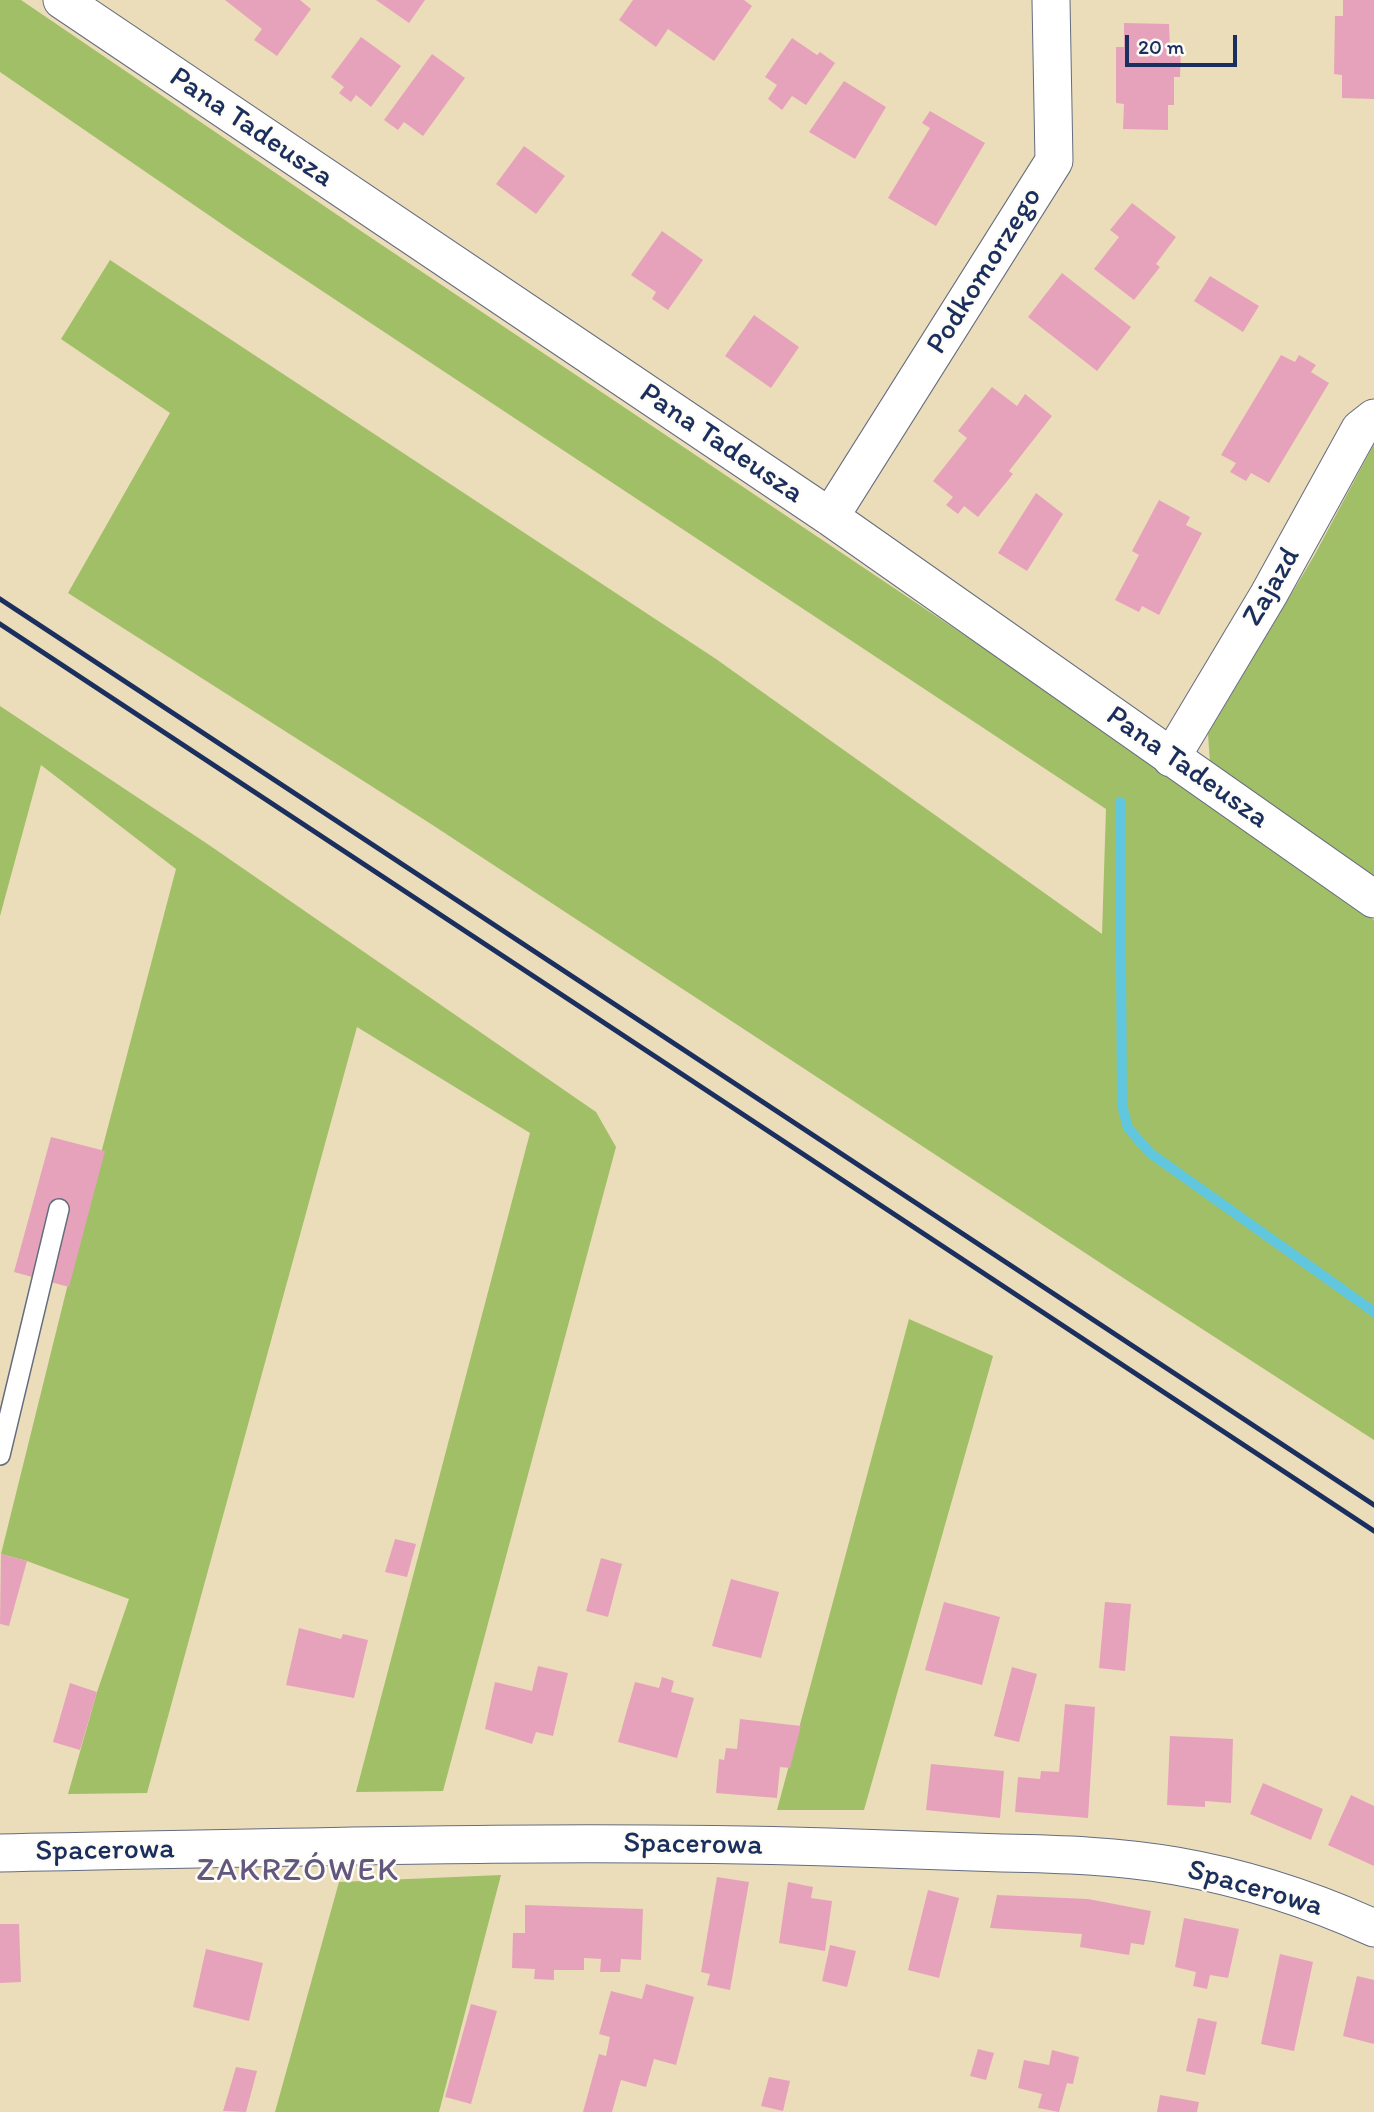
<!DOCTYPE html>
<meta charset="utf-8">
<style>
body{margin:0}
#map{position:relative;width:1374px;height:2112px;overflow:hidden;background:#ebddba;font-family:Itim,sans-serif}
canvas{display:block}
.scale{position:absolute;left:1125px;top:35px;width:112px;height:32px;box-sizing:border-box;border:4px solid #1b2f5e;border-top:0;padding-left:9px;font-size:21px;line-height:24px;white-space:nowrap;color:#1b2f5e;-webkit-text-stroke:5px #fdfcf7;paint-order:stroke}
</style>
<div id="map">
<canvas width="1374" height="2112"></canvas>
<div class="scale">20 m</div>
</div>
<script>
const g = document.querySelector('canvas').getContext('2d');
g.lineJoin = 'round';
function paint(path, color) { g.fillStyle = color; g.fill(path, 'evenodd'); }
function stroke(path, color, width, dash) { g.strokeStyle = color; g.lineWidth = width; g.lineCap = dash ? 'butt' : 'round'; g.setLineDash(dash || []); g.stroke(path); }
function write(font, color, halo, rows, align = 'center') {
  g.font = font + ' Itim,sans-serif'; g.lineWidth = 5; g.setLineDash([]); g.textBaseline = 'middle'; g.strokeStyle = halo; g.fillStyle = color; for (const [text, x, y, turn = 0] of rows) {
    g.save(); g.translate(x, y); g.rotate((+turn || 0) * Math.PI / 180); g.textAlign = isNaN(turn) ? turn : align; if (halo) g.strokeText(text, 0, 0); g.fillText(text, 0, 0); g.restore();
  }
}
const green = new Path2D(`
 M 0,0 L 21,0 L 361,231 L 1109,732 L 1374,920 L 1374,1440 L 1131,1283 L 431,824 L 68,593 L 170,413 L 61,339 L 110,260 L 716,659 L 1102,934 L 1106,809 L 245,240 L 0,72 Z
 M 1374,444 L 1374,878 L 1210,763 L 1208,734 L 1314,556 Z
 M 0,706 L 209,845 L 596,1112 L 616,1147 L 443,1791 L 356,1792 L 530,1133 L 357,1027 L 147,1793 L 68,1794 L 97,1692 L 129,1599 L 27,1561 L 1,1554 L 90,1195 L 176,869 L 41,765 L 0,916 Z
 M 909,1319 L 993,1356 L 864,1810 L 777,1810 Z
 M 501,1875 L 439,2112 L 275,2112 L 339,1882 Z`);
const stream = new Path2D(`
 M 1120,802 L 1122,1105 L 1128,1128 L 1150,1153 L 1374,1312`);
const building = new Path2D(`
 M 225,0 L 300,0 L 311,9 L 277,56 L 254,40 L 262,29 Z
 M 376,0 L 425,0 L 409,23 Z
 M 633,0 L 744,0 L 752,6 L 714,61 L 668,29 L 656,47 L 619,20 Z
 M 1343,0 L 1374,0 L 1374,99 L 1342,98 L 1342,75 L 1334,74 L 1335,16 L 1343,16 Z
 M 1124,23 L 1169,24 L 1170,48 L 1181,48 L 1180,77 L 1174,77 L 1174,105 L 1168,105 L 1168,130 L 1123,129 L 1124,104 L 1116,103 L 1116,47 L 1124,47 Z
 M 361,37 L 401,66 L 371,107 L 356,95 L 351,102 L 339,93 L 344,87 L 331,77 Z
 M 792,38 L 817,55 L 820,52 L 835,63 L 806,105 L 792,96 L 782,110 L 768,99 L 777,85 L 765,77 Z
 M 432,54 L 465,78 L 423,136 L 404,122 L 398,130 L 384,120 Z
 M 844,81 L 886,107 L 855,159 L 809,132 Z
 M 930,111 L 985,143 L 936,226 L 888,198 L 930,128 L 922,123 Z
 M 524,146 L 565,176 L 536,214 L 496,184 Z
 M 1132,203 L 1176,237 L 1156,264 L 1160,267 L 1134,300 L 1094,269 L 1119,237 L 1110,230 Z
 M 662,231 L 703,260 L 668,310 L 652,299 L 656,292 L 631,275 Z
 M 1062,273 L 1131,327 L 1097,371 L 1028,317 Z
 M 1210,276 L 1259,306 L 1243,332 L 1194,301 Z
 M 754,315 L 799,347 L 771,388 L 725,356 Z
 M 1281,355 L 1295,362 L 1299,355 L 1316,365 L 1311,372 L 1329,383 L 1269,483 L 1251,473 L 1246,481 L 1230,472 L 1236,463 L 1221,455 Z
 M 992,387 L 1017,406 L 1025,394 L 1052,416 L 1009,471 L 1013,474 L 978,517 L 964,506 L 958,514 L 946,505 L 953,497 L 933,481 L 967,438 L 958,431 Z
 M 1036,493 L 1063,514 L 1027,571 L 998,553 Z
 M 1159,500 L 1190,517 L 1186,525 L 1202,533 L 1159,615 L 1142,606 L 1139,612 L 1115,600 L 1139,555 L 1132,551 Z
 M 51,1137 L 105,1151 L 69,1287 L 14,1272 Z
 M 395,1539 L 416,1544 L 407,1577 L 385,1572 Z
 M 1,1554 L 27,1561 L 9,1626 L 0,1624 Z
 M 601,1558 L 622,1564 L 608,1617 L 586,1611 Z
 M 731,1579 L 779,1592 L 761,1658 L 712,1646 Z
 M 944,1602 L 1000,1617 L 982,1685 L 925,1670 Z
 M 1105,1602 L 1131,1604 L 1125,1671 L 1099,1668 Z
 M 299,1628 L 341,1639 L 343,1634 L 368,1640 L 354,1698 L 286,1685 Z
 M 538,1666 L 568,1673 L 553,1736 L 536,1732 L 532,1744 L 485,1729 L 495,1682 L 532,1691 Z
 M 1012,1667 L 1037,1674 L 1019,1742 L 994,1736 Z
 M 662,1677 L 674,1681 L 671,1692 L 694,1698 L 677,1758 L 618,1742 L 635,1682 L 659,1688 Z
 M 70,1683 L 97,1692 L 80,1750 L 53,1742 Z
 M 1065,1704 L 1095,1707 L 1088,1818 L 1015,1812 L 1018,1777 L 1040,1779 L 1041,1771 L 1059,1772 Z
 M 740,1719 L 801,1726 L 790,1768 L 780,1767 L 777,1798 L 716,1793 L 719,1759 L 724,1760 L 726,1748 L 737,1749 Z
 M 1170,1736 L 1233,1739 L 1231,1803 L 1205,1801 L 1205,1807 L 1167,1805 Z
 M 931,1764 L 1004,1771 L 1000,1818 L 926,1810 Z
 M 1263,1783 L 1323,1809 L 1311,1840 L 1250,1814 Z
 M 1351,1795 L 1374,1806 L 1374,1866 L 1328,1845 Z
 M 717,1877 L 749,1882 L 730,1990 L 707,1985 L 710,1974 L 701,1972 Z
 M 788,1882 L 813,1887 L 811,1898 L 832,1901 L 825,1951 L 779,1943 Z
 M 928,1890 L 959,1898 L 939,1978 L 908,1970 Z
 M 997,1895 L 1088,1899 L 1151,1911 L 1144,1945 L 1131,1943 L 1129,1955 L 1080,1947 L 1082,1934 L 990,1928 Z
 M 525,1905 L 643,1909 L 641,1960 L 621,1959 L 620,1972 L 600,1972 L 601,1959 L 584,1958 L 584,1970 L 554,1970 L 554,1980 L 534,1979 L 535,1969 L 512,1968 L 513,1933 L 525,1933 Z
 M 1184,1918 L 1239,1929 L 1228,1978 L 1210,1975 L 1207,1989 L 1193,1986 L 1196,1972 L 1175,1967 Z
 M 0,1924 L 19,1924 L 21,1982 L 0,1983 Z
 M 830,1945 L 856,1951 L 847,1987 L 822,1981 Z
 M 206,1949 L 263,1963 L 249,2021 L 193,2007 Z
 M 1280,1954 L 1313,1962 L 1294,2051 L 1261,2044 Z
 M 1357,1976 L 1374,1980 L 1374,2044 L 1343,2036 Z
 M 646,1984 L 694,1997 L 676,2065 L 654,2059 L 646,2087 L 621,2080 L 612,2112 L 583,2112 L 599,2054 L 606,2056 L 610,2037 L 599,2034 L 611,1991 L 642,1999 Z
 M 471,2004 L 497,2011 L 471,2104 L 445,2097 Z
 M 1198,2018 L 1217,2022 L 1205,2075 L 1186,2071 Z
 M 978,2049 L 994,2053 L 986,2080 L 970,2076 Z
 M 1052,2050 L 1079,2057 L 1073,2084 L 1067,2083 L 1059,2112 L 1038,2108 L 1042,2094 L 1018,2088 L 1024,2060 L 1049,2065 Z
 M 236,2067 L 257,2071 L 246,2112 L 223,2111 Z
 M 769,2077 L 790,2081 L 783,2111 L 761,2106 Z
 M 1160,2095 L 1199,2102 L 1197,2112 L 1157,2112 Z`);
const lane = new Path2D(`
 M 0,1455 L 59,1209`);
const street = new Path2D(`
 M 62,0 L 830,517 L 1374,899
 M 830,517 L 1054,161 L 1051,0
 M 1171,758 L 1269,594 L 1360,429 L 1374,418
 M 0,1853 C 276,1848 552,1839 828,1847 C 886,1849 944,1851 1002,1853 C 1060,1854 1119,1856 1176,1866 C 1245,1878 1310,1899 1374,1928`);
const rail = new Path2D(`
 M 0,599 L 1374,1505
 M 0,624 L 1374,1531`);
const streetNames = [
 ["Pana Tadeusza",251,128,34],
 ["Podkomorzego",985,271,-58],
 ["Pana Tadeusza",721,444,34],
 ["Zajazd",1272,587,-60],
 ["Pana Tadeusza",1187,768,35],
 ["Spacerowa",693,1845,1],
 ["Spacerowa",105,1851,-1],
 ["Spacerowa",1255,1889,16]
];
const neighbourhoodNames = [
 ["ZAKRZÓWEK",298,1872]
];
paint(green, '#a0bf67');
stroke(stream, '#61c7de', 10);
paint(building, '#e7a2bb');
stroke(lane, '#646c7e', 22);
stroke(street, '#646c7e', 39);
stroke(lane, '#fff', 19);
stroke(street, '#fff', 37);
stroke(rail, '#1b2f5e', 5);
write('30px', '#1b2f5e', '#fdfcf7', streetNames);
g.letterSpacing = '2px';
write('32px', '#62577f', '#fdfcf7', neighbourhoodNames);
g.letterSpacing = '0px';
</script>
